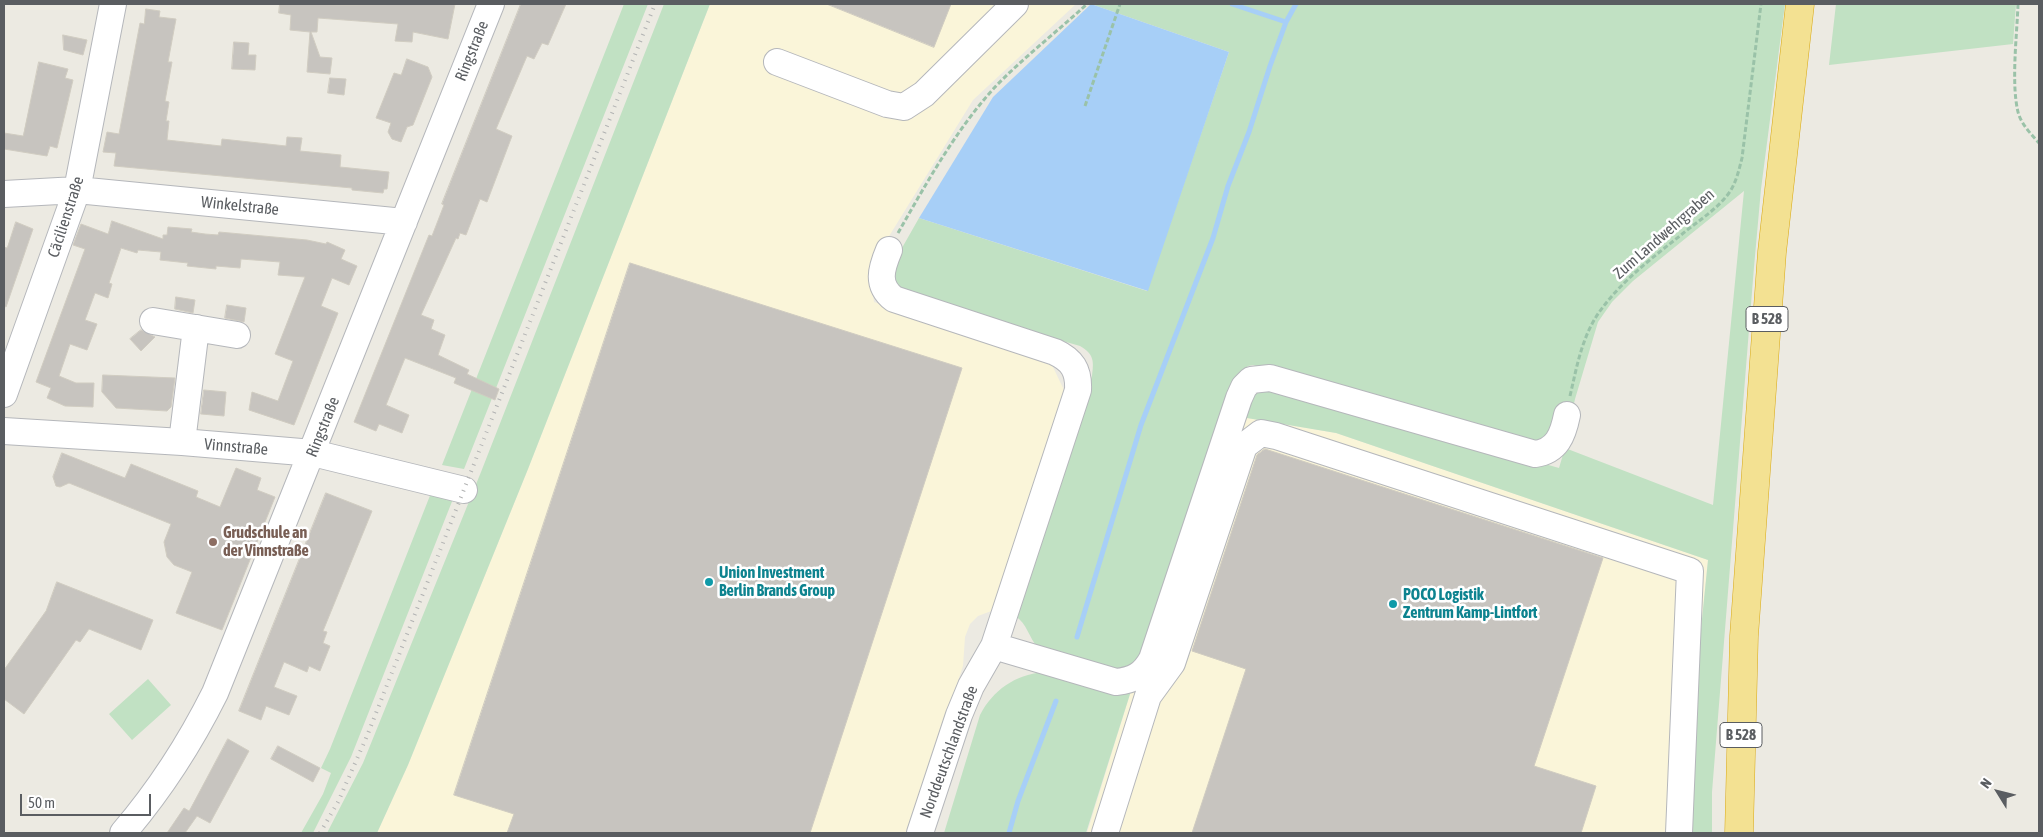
<!DOCTYPE html>
<meta charset="utf-8">
<style>
body{margin:0}
#map{position:relative;width:2043px;height:837px;overflow:hidden;background:#eceae2;font-family:"Asap Condensed",sans-serif}
canvas{display:block}
.frame{position:absolute;inset:0;border:5px solid #5a5d61;pointer-events:none}
.north{position:absolute;left:1973px;top:767px;width:50px;height:50px;-webkit-text-stroke:4px #fff;paint-order:stroke;rotate:306deg;font-size:14px;font-weight:700;line-height:20px;text-align:center;color:#5a5d61}
.north::after{content:'';display:block;margin:auto;width:18px;height:22px;background:#5a5d61;clip-path:polygon(50% 0,100% 100%,50% 72%,0 100%)}
.scale{position:absolute;left:20px;top:794px;width:131px;height:22px;box-sizing:border-box;border:2px solid #5a5d61;border-top:0;padding-left:6px;font-size:15px;line-height:18px;white-space:nowrap;color:#5a5d61;-webkit-text-stroke:4px #fff;paint-order:stroke}
</style>
<div id="map">
<canvas width="2043" height="837"></canvas>
<div class="frame"></div>
<div class="north">N</div>
<div class="scale">50 m</div>
</div>
<script>
const g = document.querySelector('canvas').getContext('2d');
g.lineJoin = 'round';
function paint(path, color) { g.fillStyle = color; g.fill(path, 'evenodd'); }
function stroke(path, color, width, dash) { g.strokeStyle = color; g.lineWidth = width; g.lineCap = dash ? 'butt' : 'round'; g.setLineDash(dash || []); g.stroke(path); }
function write(font, color, halo, rows, align = 'center') {
  g.font = font + ' "Asap Condensed",sans-serif'; g.lineWidth = 5; g.setLineDash([]); g.textBaseline = 'middle'; g.strokeStyle = halo; g.fillStyle = color; for (const [text, x, y, turn = 0] of rows) {
    g.save(); g.translate(x, y); g.rotate((+turn || 0) * Math.PI / 180); g.textAlign = isNaN(turn) ? turn : align; if (halo) g.strokeText(text, 0, 0); g.fillText(text, 0, 0); g.restore();
  }
}
const commercial = new Path2D(`
 M 710,4 L 1076,4 L 973,100 L 875,259 L 871,283 L 874,302 L 1025,351 L 1052,365 L 1064,390 L 1064,402 L 994,610 L 978,616 L 970,624 L 965,637 L 963,666 L 907,833 L 377,833 L 408,765 L 528,469 Z
 M 1241,417 L 1336,433 L 1708,560 L 1696,678 L 1686,833 L 1087,833 L 1131,691 Z`);
const green = new Path2D(`
 M 624,4 L 648,4 L 464,469 L 442,465 Z
 M 664,4 L 710,4 L 528,469 L 408,765 L 377,833 L 327,833 L 363,763 L 481,472 Z
 M 1091,4 L 1785,4 L 1761,189 L 1754,267 L 1712,792 L 1712,833 L 1686,833 L 1696,678 L 1708,560 L 1336,433 L 1241,417 L 1257,389 L 1292,392 L 1559,468 L 1565,448 L 1713,505 L 1744,191 L 1633,281 L 1612,302 L 1598,322 L 1575,399 L 1570,422 L 1554,438 L 1527,443 L 1253,365 L 1248,366 L 1239,375 L 1137,665 L 1114,670 L 1038,648 C 1029,638 1027,623 1015,616 L 1092,376 C 1094,361 1094,354 1080,346 L 907,296 L 897,291 L 890,269 L 919,218 L 1147,291 L 1229,52 Z
 M 1836,4 L 2016,4 L 2013,44 L 1829,65 Z
 M 431,493 L 453,499 L 351,757 L 313,833 L 301,833 L 323,794 L 331,773 L 321,768 L 330,749 Z
 M 1043,672 L 1131,691 L 1086,833 L 944,833 L 980,715 C 993,690 1015,675 1043,672 Z
 M 148,679 L 171,705 L 132,740 L 109,714 Z`);
const water = new Path2D(`
 M 1091,4 L 1229,52 L 1148,291 L 919,218 L 993,97 Z`);
const stream = new Path2D(`
 M 1232,4 L 1286,22
 M 1077,637 L 1141,425 L 1213,238 L 1228,186 L 1249,132 L 1270,66 L 1286,22 L 1296,4
 M 1009,833 L 1018,801 L 1056,701`);
const building = new Path2D(`
 M 280,4 L 344,5 L 455,4 L 448,39 L 413,32 L 412,42 L 395,41 L 398,24 L 318,18 L 317,32 L 311,32 L 320,57 L 332,58 L 330,74 L 307,72 L 310,32 L 290,30 L 291,15 L 279,13 Z
 M 521,4 L 566,4 L 548,45 L 542,43 L 534,59 L 527,56 L 496,129 L 512,136 L 487,202 L 480,199 L 466,235 L 460,233 L 458,239 L 456,238 L 421,315 L 434,320 L 431,329 L 445,335 L 438,355 L 469,370 L 467,374 L 499,389 L 495,400 L 454,383 L 456,378 L 405,358 L 386,405 L 409,415 L 402,433 L 379,424 L 376,431 L 354,422 L 429,235 L 432,236 L 444,205 L 442,204 Z
 M 827,4 L 951,4 L 934,47 Z
 M 146,9 L 160,11 L 159,17 L 176,19 L 168,62 L 172,62 L 165,101 L 169,102 L 166,121 L 169,121 L 167,140 L 221,146 L 222,139 L 286,146 L 287,137 L 302,138 L 300,151 L 341,155 L 340,167 L 389,172 L 387,189 L 384,189 L 383,193 L 352,190 L 352,188 L 114,166 L 116,153 L 103,152 L 107,132 L 119,134 L 140,23 L 144,24 Z
 M 63,35 L 87,40 L 83,55 L 64,50 Z
 M 234,42 L 249,43 L 248,55 L 256,55 L 255,70 L 232,69 Z
 M 407,59 L 428,67 L 432,77 L 413,125 L 407,127 L 401,142 L 392,139 L 388,132 L 391,123 L 376,118 L 394,73 L 401,75 Z
 M 39,62 L 68,69 L 65,78 L 73,80 L 57,148 L 50,146 L 47,156 L 4,149 L 4,133 L 23,136 Z
 M 330,78 L 346,79 L 344,95 L 328,93 Z
 M 112,221 L 163,239 L 163,235 L 167,235 L 168,227 L 192,229 L 191,232 L 205,234 L 218,235 L 219,232 L 307,240 L 326,244 L 327,242 L 345,250 L 341,259 L 357,266 L 349,285 L 332,278 L 321,306 L 338,313 L 294,425 L 249,410 L 252,392 L 278,401 L 293,361 L 275,354 L 305,277 L 278,275 L 280,262 L 241,259 L 240,268 L 216,266 L 216,269 L 187,266 L 188,263 L 160,260 L 161,252 L 138,250 L 137,253 L 121,248 L 109,283 L 112,284 L 108,298 L 95,293 L 85,320 L 97,324 L 87,350 L 70,344 L 59,376 L 76,383 L 94,383 L 93,407 L 65,406 L 47,398 L 51,388 L 36,382 L 85,249 L 73,245 L 81,224 L 108,234 Z
 M 16,222 L 33,229 L 6,307 L 4,306 L 4,247 L 7,248 Z
 M 630,263 L 962,368 L 810,833 L 507,833 L 514,814 L 454,795 Z
 M 176,297 L 195,300 L 193,313 L 175,309 Z
 M 227,305 L 246,308 L 244,322 L 225,318 Z
 M 141,330 L 155,337 L 141,351 L 130,339 Z
 M 103,375 L 175,378 L 171,407 L 167,411 L 116,408 L 102,392 Z
 M 204,390 L 226,392 L 224,416 L 201,414 Z
 M 1265,449 L 1603,558 L 1534,766 L 1596,786 L 1581,833 L 1192,833 L 1246,669 L 1192,651 L 1257,455 Z
 M 62,453 L 125,478 L 131,464 L 198,491 L 196,497 L 220,507 L 236,468 L 261,478 L 257,490 L 275,497 L 222,630 L 176,613 L 192,572 L 174,565 L 167,557 L 164,542 L 171,524 L 69,483 L 60,487 L 56,486 L 53,477 Z
 M 326,493 L 372,511 L 323,631 L 327,632 L 323,643 L 330,646 L 320,671 L 309,666 L 307,672 L 284,662 L 274,687 L 297,696 L 289,715 L 266,706 L 261,720 L 239,711 Z
 M 57,582 L 153,620 L 141,650 L 89,629 L 80,642 L 76,640 L 24,714 L 4,699 L 4,670 L 46,611 Z
 M 228,739 L 249,751 L 210,823 L 197,816 L 185,833 L 167,833 L 184,808 L 189,811 Z
 M 278,746 L 320,768 L 313,782 L 271,759 Z`);
const path = new Path2D(`
 M 2018,4 C 2017,35 2011,83 2018,112 C 2021,124 2031,134 2039,143
 M 1085,106 L 1120,4
 M 898,233 C 927,182 957,128 996,86 C 1024,57 1058,31 1087,4
 M 1570,396 C 1577,366 1582,336 1600,311 C 1623,279 1656,255 1686,231 C 1701,219 1717,209 1729,193 C 1736,183 1739,170 1742,158 L 1761,4`);
const minor = new Path2D(`
 M 777,62 L 887,104 L 904,107 L 924,94 L 1015,4
 M 4,194 L 77,190 L 404,222
 M 889,250 C 881,269 876,285 894,299 L 1055,352 C 1072,360 1079,370 1078,390 L 994,646 L 971,686 L 959,715 L 920,833
 M 153,321 L 237,335
 M 4,394 L 77,190 L 113,4
 M 4,431 L 182,442 L 313,453 L 464,490
 M 182,442 L 196,328
 M 994,646 L 1116,682 C 1134,680 1143,675 1152,659 L 1239,398 L 1244,387 L 1251,380 L 1270,378 L 1535,454 C 1557,451 1563,435 1567,415
 M 123,833 C 159,791 190,743 215,693 L 491,4
 M 1105,833 L 1148,696 L 1172,663 L 1244,446 L 1261,433 L 1276,436 L 1690,571 L 1679,833`);
const highway = new Path2D(`
 M 1739,833 L 1744,636 L 1772,252 L 1800,4`);
const rail = new Path2D(`
 M 320,833 L 338,802 L 367,736 L 655,4`);
const markers = [
 [213,542,5,"#8d6e63"],
 [709,582,5,"#0f9aa8"],
 [1393,604,5,"#0f9aa8"]
];
const shields = [
 [1767,319,42],
 [1741,735,42]
];
const shieldNames = [
 ["B 528",1767,319],
 ["B 528",1741,735]
];
const streetNames = [
 ["Ringstraße",472,51,-68],
 ["Winkelstraße",240,206,6],
 ["Cäcilienstraße",66,217,-72],
 ["Zum Landwehrgraben",1664,234,-41],
 ["Ringstraße",323,427,-68],
 ["Vinnstraße",236,447,5],
 ["Norddeutschlandstraße",949,752,-70]
];
const educationNames = [
 ["Grudschule an",223,533],
 ["der Vinnstraße",223,551]
];
const cultureNames = [
 ["Union Investment",719,573],
 ["Berlin Brands Group",719,591],
 ["POCO Logistik",1403,595],
 ["Zentrum Kamp-Lintfort",1403,613]
];
paint(commercial, '#faf5d9');
paint(green, '#c1e1c3');
paint(water, '#a7cff7');
stroke(stream, '#a7cff7', 5);
paint(building, '#c7c4bf');
stroke(building, '#d0ccc1', 1);
stroke(minor, '#b5b7bb', 28);
stroke(highway, '#d9a915', 29);
stroke(path, '#9ac2a8', 3, [5, 2.5]);
stroke(minor, '#fff', 26);
stroke(highway, '#f3e192', 28);
stroke(rail, '#b2b3b3', 4, [1, 6]);
for (const [x, y, r, color] of markers) { const dot = new Path2D(); dot.arc(x, y, r, 0, 2 * Math.PI); g.fillStyle = color; g.fill(dot); stroke(dot, '#fff', 2); }
for (const [x, y, w] of shields) { const box = new Path2D(); box.roundRect(x - w / 2, y - 12.5, w, 25, 4); g.fillStyle = '#fff'; g.fill(box); stroke(box, '#5a5d61', 1); }
write('bold 15px', '#5a5d61', null, shieldNames);
write('16px', '#5a5d61', '#fff', streetNames);
write('bold 16px', '#785e54', '#fff', educationNames, 'left');
write('bold 16px', '#0d838f', '#fff', cultureNames, 'left');
</script>
